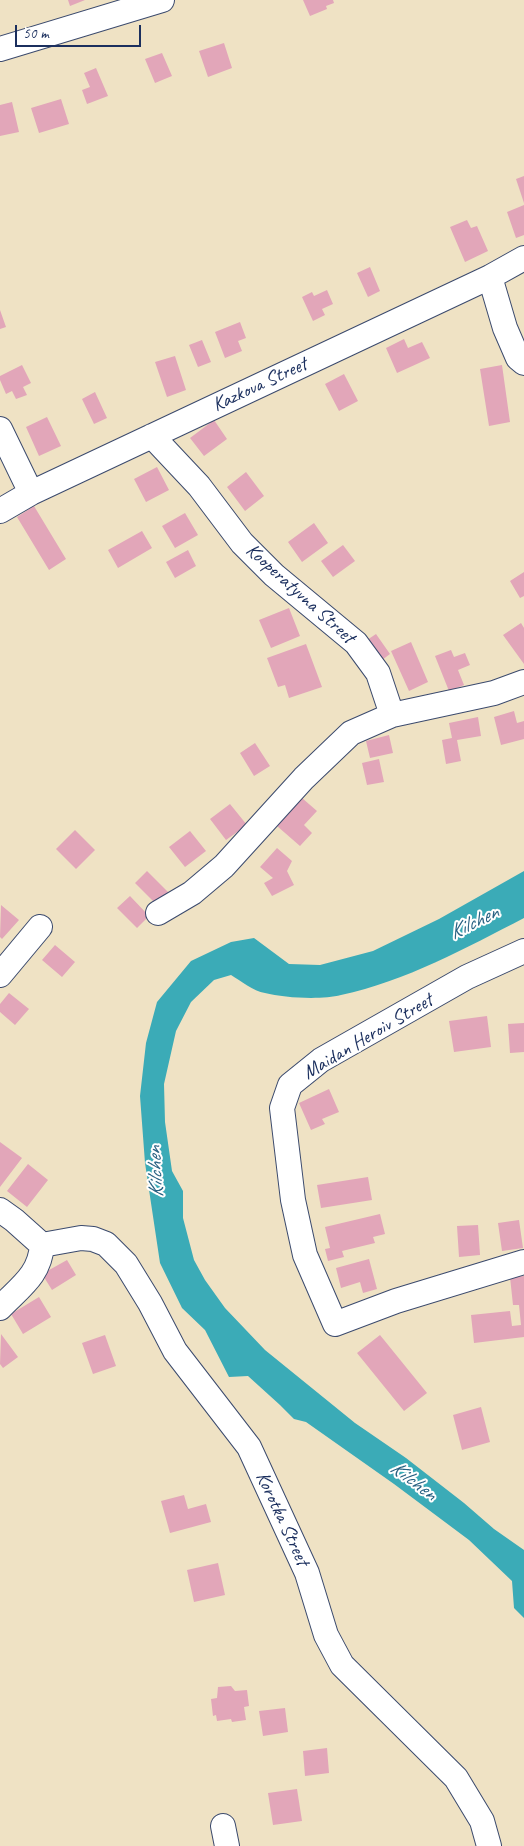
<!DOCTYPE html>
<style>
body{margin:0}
#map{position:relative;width:524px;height:1846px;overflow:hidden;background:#efe2c4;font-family:Caveat,sans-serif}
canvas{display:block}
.scale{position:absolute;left:15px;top:25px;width:126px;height:22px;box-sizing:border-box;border:2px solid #1b2f5e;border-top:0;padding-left:6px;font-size:15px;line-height:18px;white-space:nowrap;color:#1b2f5e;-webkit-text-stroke:4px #fff;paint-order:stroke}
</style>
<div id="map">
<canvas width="524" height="1846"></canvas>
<div class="scale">50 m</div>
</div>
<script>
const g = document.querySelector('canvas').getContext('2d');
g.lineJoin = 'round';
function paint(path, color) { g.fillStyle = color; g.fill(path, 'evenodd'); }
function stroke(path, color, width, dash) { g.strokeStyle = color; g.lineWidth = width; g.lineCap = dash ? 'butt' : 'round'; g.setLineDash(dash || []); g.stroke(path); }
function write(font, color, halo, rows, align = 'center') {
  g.font = font + ' Caveat,sans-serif'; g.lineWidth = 4; g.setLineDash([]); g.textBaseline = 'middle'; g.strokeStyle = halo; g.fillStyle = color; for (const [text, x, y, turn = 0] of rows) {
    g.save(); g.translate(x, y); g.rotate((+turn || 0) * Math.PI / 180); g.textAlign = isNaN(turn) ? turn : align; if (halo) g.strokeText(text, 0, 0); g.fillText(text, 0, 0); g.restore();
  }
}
const water = new Path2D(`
 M 524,871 L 524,918 C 466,948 406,981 341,995 C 322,1000 284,998 265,993 C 253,991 241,981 231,975 L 214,980 L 191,1002 L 176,1031 L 164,1084 L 165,1122 L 172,1171 L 183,1191 L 183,1218 L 194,1260 L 205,1280 L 225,1308 L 265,1350 L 355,1423 L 406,1458 L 464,1503 L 494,1529 L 524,1550 L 524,1618 L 514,1608 L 512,1581 L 469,1540 L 394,1484 L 306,1422 L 294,1419 L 280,1405 L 248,1376 L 229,1377 L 205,1330 L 182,1308 L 160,1263 L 145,1163 L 140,1096 L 146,1043 L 157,1002 L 191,961 L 231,942 L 254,938 L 289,964 L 320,965 L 373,951 L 439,919 Z`);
const building = new Path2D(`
 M 68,0 L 85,0 L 70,6 Z
 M 303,0 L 333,0 L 334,3 L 326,6 L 327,9 L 310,16 Z
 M 224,43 L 232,68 L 208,77 L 199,51 Z
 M 162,53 L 172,76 L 155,83 L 145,59 Z
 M 96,68 L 108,96 L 87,104 L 82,90 L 90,87 L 84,73 Z
 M 61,99 L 69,124 L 39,133 L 31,108 Z
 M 12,102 L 19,132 L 0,136 L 0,105 Z
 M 524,176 L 524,203 L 516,179 Z
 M 524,205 L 524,235 L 516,238 L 507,212 Z
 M 467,220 L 471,228 L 477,226 L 488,251 L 465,262 L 450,227 Z
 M 370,267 L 380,291 L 368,297 L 357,273 Z
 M 327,290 L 333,304 L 322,309 L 325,315 L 313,321 L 302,297 L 312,292 L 314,296 Z
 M 0,310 L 6,327 L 0,329 Z
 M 240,322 L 246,338 L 238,341 L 242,351 L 225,358 L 215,332 Z
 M 404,339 L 408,348 L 422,342 L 430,358 L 397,373 L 386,348 Z
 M 202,340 L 211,362 L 198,367 L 189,345 Z
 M 175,356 L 186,390 L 167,397 L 155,362 Z
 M 22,365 L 31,383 L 23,387 L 27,395 L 16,399 L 12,391 L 6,394 L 0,380 L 0,376 Z
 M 502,365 L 510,422 L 489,426 L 480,369 Z
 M 344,374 L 358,401 L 339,411 L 325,384 Z
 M 95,392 L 107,418 L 94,424 L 82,399 Z
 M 47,417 L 61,446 L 39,456 L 26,427 Z
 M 214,420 L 227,439 L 204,456 L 190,438 Z
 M 157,467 L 169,490 L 146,502 L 134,479 Z
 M 246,472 L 264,496 L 245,511 L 227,487 Z
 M 34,506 L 66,559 L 49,570 L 17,517 Z
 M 185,513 L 198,535 L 175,548 L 162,526 Z
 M 314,523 L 328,543 L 302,562 L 288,542 Z
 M 142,531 L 152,548 L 118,568 L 108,550 Z
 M 343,545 L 355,561 L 333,577 L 321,561 Z
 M 188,550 L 196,566 L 175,578 L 166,562 Z
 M 524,572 L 524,596 L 520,598 L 510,581 Z
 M 289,608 L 300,636 L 271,648 L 259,620 Z
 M 521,623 L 524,628 L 524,664 L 503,635 Z
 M 376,634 L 390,654 L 378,663 L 364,642 Z
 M 411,642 L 428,682 L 409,691 L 391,651 Z
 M 306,644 L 322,687 L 289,698 L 285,685 L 278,687 L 267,658 Z
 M 451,650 L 454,657 L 465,653 L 470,665 L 458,670 L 464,685 L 449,691 L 435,656 Z
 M 514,711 L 517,723 L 524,721 L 524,739 L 501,745 L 494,717 Z
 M 478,717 L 481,736 L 457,740 L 461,761 L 446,764 L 442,740 L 452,738 L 449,723 Z
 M 389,735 L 393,753 L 370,758 L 366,741 Z
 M 255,743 L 270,766 L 254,776 L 240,753 Z
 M 379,759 L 384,782 L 367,785 L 362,763 Z
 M 302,798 L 317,811 L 304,825 L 312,833 L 300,846 L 277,826 Z
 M 230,804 L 247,825 L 226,840 L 210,819 Z
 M 75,830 L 95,850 L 76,869 L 56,849 Z
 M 190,831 L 206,851 L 185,867 L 169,847 Z
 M 277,848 L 292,861 L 287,871 L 294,885 L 272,896 L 264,883 L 273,878 L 260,867 Z
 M 147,871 L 171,895 L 159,907 L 135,883 Z
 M 130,896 L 149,916 L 137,928 L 117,908 Z
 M 1,905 L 19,920 L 2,939 L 0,937 Z
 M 55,945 L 75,962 L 62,977 L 42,960 Z
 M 9,993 L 29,1009 L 15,1025 L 0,1012 L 0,1004 Z
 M 487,1016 L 491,1047 L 454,1052 L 449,1021 Z
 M 524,1023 L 524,1052 L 510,1053 L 508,1024 Z
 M 329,1089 L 339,1112 L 322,1119 L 325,1124 L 311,1130 L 299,1103 Z
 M 0,1142 L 22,1158 L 0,1187 Z
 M 28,1164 L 48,1180 L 27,1207 L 7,1191 Z
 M 368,1177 L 372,1200 L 321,1208 L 317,1185 Z
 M 380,1214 L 385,1234 L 373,1237 L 375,1243 L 342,1251 L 344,1257 L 328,1261 L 325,1249 L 330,1248 L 325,1227 Z
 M 519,1220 L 523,1248 L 502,1251 L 498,1223 Z
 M 478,1225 L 480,1255 L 459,1257 L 457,1226 Z
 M 369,1259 L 377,1289 L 363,1293 L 360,1282 L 341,1288 L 336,1268 Z
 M 67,1260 L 76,1275 L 52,1290 L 42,1274 Z
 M 524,1276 L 524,1337 L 474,1343 L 471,1315 L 510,1311 L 512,1326 L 521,1325 L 519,1305 L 513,1305 L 510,1277 Z
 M 39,1297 L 51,1317 L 23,1334 L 11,1314 Z
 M 1,1334 L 18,1357 L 3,1368 L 0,1364 Z
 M 105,1335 L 116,1366 L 93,1374 L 82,1343 Z
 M 380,1335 L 427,1393 L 404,1411 L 357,1353 Z
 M 481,1407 L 490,1442 L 462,1450 L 453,1415 Z
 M 184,1495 L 188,1509 L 206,1504 L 211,1522 L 170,1533 L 161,1501 Z
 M 218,1563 L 225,1595 L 194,1602 L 187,1570 Z
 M 231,1686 L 235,1691 L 247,1690 L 249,1706 L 244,1707 L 246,1720 L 232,1722 L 231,1719 L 217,1721 L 216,1715 L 213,1716 L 211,1699 L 217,1698 L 218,1687 Z
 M 285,1708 L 288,1732 L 263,1736 L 259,1711 Z
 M 327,1748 L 329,1773 L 305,1776 L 303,1751 Z
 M 297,1789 L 302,1821 L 273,1825 L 268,1793 Z`);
const minor = new Path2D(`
 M 0,49 L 162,0
 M 490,277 L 505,328 L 518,358 L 524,363
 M 0,429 L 31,493
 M 152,436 L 199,486 L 242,543 L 274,575 L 356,643 L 378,673 L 392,715
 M 0,511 L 31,493 L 490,277 L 524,258
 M 158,913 L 192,893 L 224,866 L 304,778 L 351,733 L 392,715 L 494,693 L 524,682
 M 524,951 L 467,977 L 321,1060 L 290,1085 L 282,1108 L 293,1200 L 305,1255 L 335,1324 L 396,1301 L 524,1262
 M 0,975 L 40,927
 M 0,1210 L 14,1220 L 42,1245 L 81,1238 L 93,1239 L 106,1244 L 126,1264 L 150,1303 L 175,1351 L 249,1447 L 307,1573 L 326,1635 L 342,1665 L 456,1778 L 482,1821 L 489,1846
 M 0,1308 C 20,1287 40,1275 42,1245
 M 223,1826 L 227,1846`);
const streetNames = [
 ["Kazkova Street",260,385,-25],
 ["Kooperatyvna Street",300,594,42],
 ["Maidan Heroiv Street",368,1037,-31],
 ["Korotka Street",282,1519,65]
];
const waterNames = [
 ["Kilchen",474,923,-26],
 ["Kilchen",156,1172,-93],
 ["Kilchen",413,1481,37]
];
paint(water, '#3babb7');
paint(building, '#e2a6b9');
stroke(minor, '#3b4a6d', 26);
stroke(minor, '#fff', 24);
write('20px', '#1b2f5e', '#fff', streetNames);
write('italic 21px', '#286182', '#fff', waterNames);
</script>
